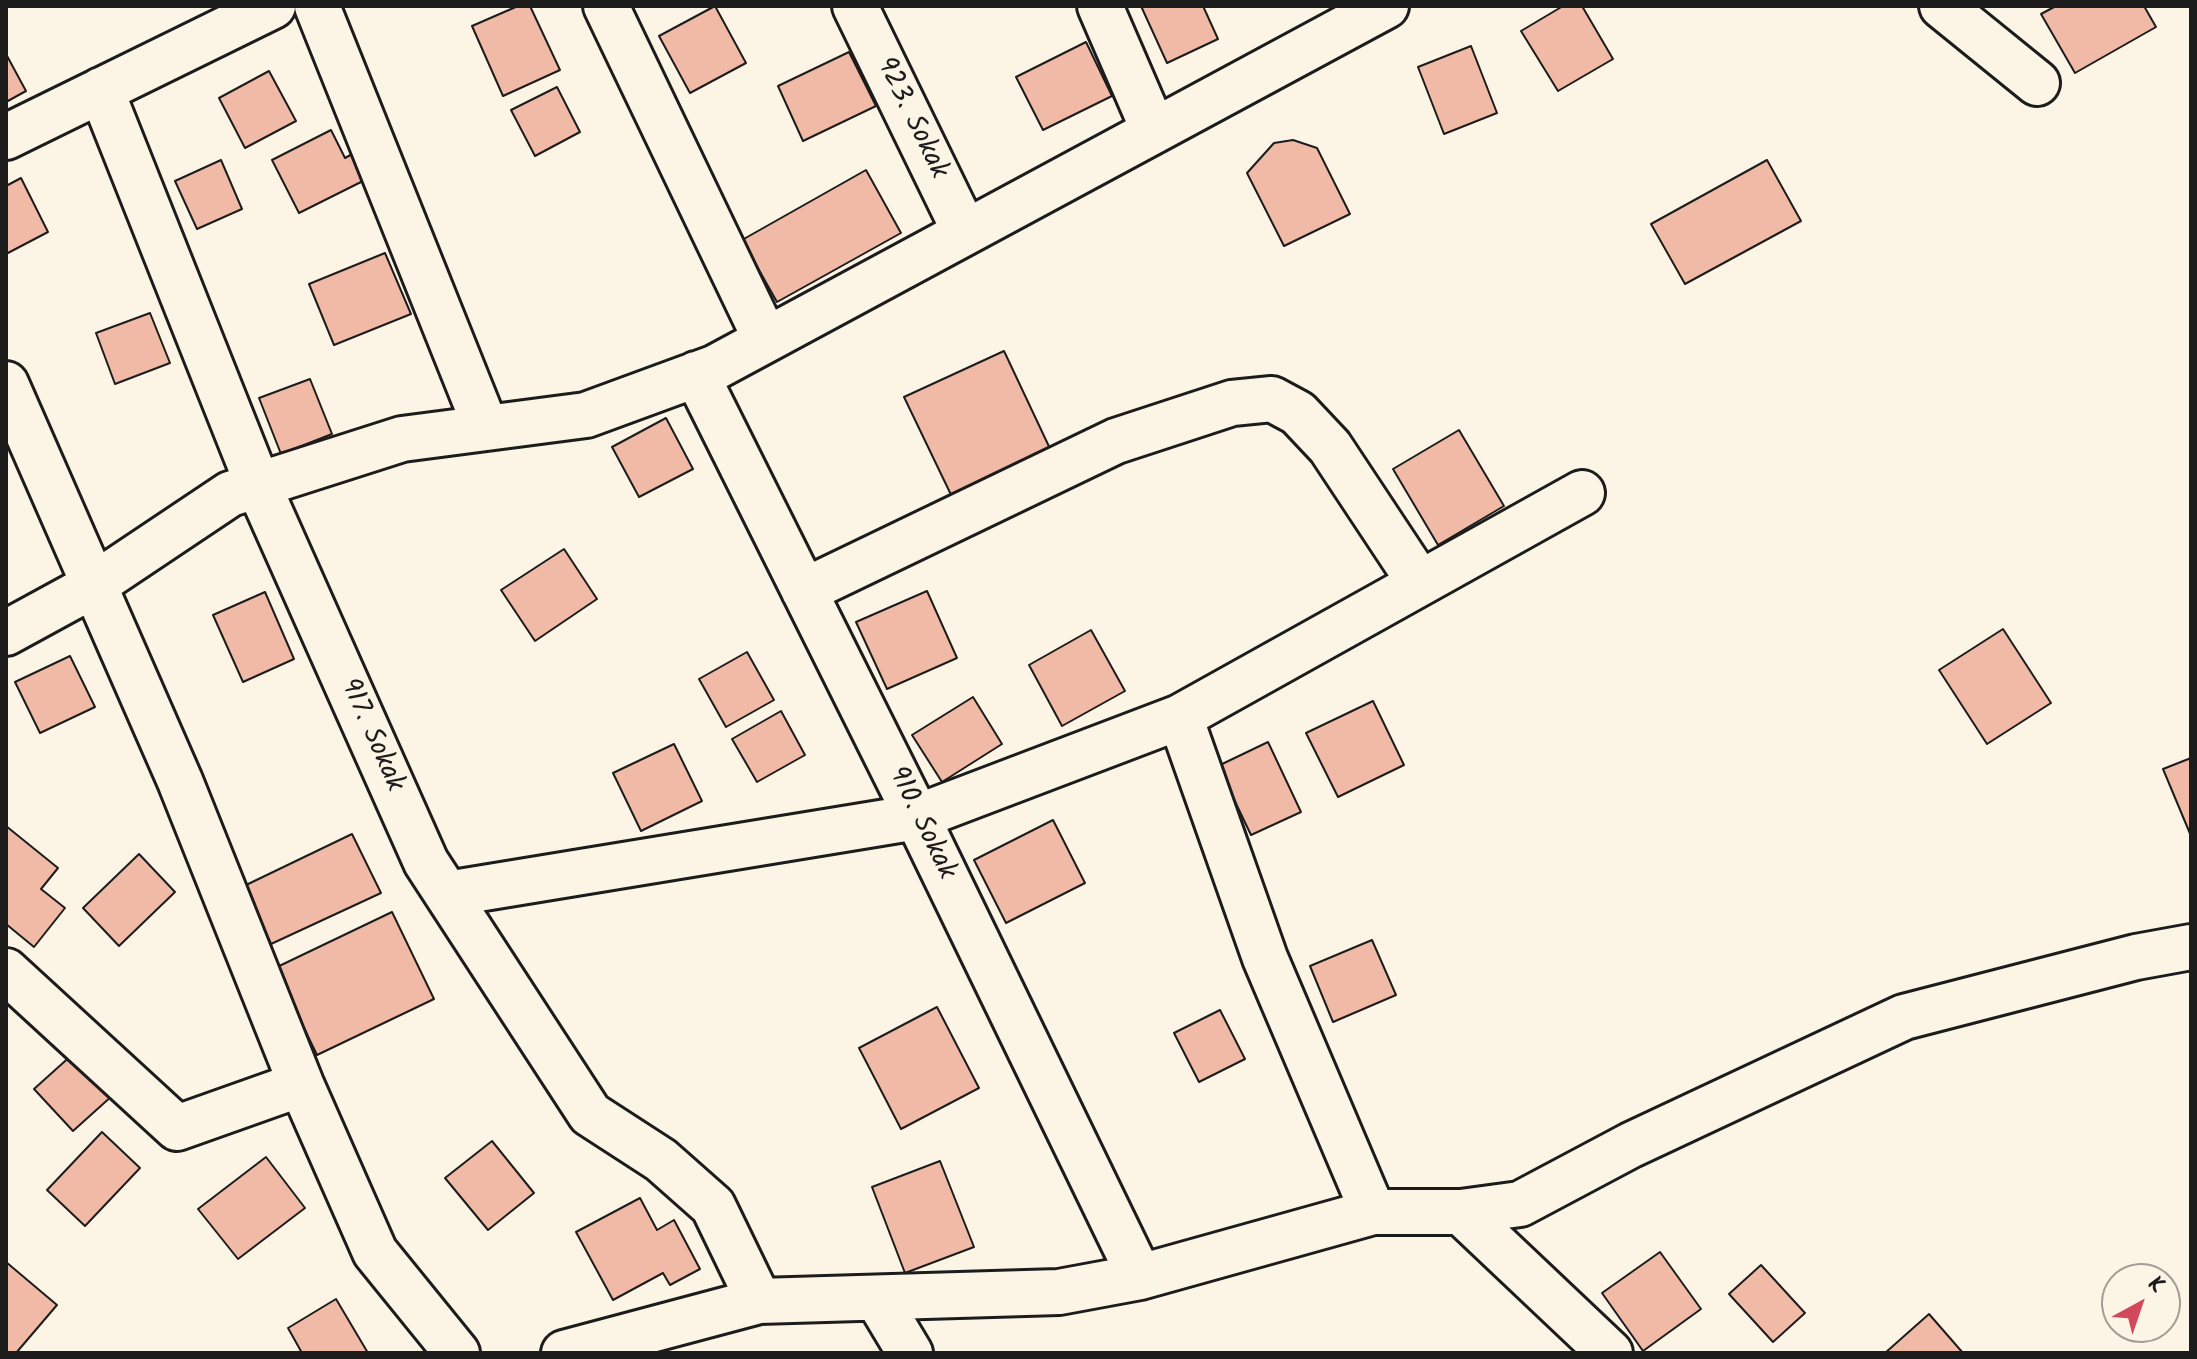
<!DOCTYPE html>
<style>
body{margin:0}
#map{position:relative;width:2197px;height:1359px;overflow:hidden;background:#fcf5e5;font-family:Kalam,sans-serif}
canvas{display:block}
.frame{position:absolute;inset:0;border:8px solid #1c1c1c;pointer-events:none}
.north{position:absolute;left:2101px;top:1263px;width:80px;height:80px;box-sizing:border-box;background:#fcf5e5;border:2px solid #a29e95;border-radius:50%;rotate:40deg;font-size:22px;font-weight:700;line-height:32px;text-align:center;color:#1c1c1c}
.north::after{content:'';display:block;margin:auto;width:28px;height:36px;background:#d1495b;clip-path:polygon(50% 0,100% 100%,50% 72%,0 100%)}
</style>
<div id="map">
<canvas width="2197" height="1359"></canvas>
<div class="frame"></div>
<div class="north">K</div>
</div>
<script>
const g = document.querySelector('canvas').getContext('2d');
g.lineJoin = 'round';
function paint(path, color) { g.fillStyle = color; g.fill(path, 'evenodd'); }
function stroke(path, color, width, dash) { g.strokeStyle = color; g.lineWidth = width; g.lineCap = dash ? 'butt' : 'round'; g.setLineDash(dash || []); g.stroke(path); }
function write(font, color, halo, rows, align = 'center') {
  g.font = font + ' Kalam,sans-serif'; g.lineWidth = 8; g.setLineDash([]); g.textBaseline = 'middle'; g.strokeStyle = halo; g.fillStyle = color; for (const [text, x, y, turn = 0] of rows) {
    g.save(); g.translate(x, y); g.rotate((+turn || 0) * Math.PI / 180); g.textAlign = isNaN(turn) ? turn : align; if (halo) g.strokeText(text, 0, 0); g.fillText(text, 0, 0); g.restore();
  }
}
const building = new Path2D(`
 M 518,6 L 530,6 L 560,70 L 503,96 L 472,26 Z
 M 715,6 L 746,63 L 690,93 L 659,36 Z
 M 1141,6 L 1203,6 L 1218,39 L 1167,63 Z
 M 1563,6 L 1582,6 L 1613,59 L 1558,91 L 1521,31 Z
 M 2056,6 L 2144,6 L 2156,27 L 2075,73 L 2041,14 Z
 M 1086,42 L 1112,96 L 1043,130 L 1016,77 Z
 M 1471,46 L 1497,113 L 1444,134 L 1418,67 Z
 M 849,52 L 876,106 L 803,141 L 778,86 Z
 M 6,54 L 26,91 L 6,102 Z
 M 269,71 L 296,121 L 245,148 L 219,98 Z
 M 557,87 L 580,132 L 535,156 L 511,110 Z
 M 331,130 L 345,158 L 356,152 L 369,178 L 299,213 L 272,160 Z
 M 1293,140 L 1317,148 L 1350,214 L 1284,246 L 1247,173 L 1274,143 Z
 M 221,160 L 242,209 L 197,229 L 175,181 Z
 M 1767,160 L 1801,221 L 1685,284 L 1651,224 Z
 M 866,170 L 901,233 L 777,302 L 742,240 Z
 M 21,178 L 48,232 L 6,254 L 6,186 Z
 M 385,253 L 411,314 L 334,345 L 309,284 Z
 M 150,313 L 170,363 L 115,384 L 96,333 Z
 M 1004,351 L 1053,455 L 954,501 L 904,397 Z
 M 310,379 L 332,434 L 281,454 L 259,398 Z
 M 666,418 L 693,469 L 639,497 L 612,447 Z
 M 1459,430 L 1504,506 L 1438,545 L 1393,469 Z
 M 564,549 L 597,599 L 535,641 L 501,590 Z
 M 927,591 L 957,658 L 887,689 L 856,622 Z
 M 265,592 L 294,659 L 243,682 L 213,615 Z
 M 2003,629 L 2051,703 L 1987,744 L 1939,670 Z
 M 1091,630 L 1125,691 L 1062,726 L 1029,665 Z
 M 747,652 L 774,700 L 726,727 L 699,679 Z
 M 70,656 L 95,707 L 40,733 L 15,682 Z
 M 973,697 L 1002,744 L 942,782 L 912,735 Z
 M 1373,701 L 1404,765 L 1338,797 L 1306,733 Z
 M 781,711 L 805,755 L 757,782 L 732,739 Z
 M 1268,742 L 1301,812 L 1251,835 L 1218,766 Z
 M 674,744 L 702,801 L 641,831 L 613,773 Z
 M 2191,758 L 2191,836 L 2163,769 Z
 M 1053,820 L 1085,883 L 1006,923 L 974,860 Z
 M 6,826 L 58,868 L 41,889 L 65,908 L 34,947 L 6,924 Z
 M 352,834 L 381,893 L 271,944 L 244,886 Z
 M 139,854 L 175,892 L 119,946 L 83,908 Z
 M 392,912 L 434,999 L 317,1055 L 275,968 Z
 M 1372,940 L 1396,995 L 1333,1022 L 1310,966 Z
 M 937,1007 L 979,1088 L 901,1129 L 859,1048 Z
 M 1220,1010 L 1245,1059 L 1199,1082 L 1174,1033 Z
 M 74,1053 L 113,1095 L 73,1131 L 34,1089 Z
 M 102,1132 L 140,1168 L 85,1226 L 47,1190 Z
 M 492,1141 L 534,1193 L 488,1230 L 445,1178 Z
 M 266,1157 L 305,1208 L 238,1259 L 198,1209 Z
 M 940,1161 L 974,1247 L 905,1273 L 872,1187 Z
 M 640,1198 L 657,1230 L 674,1220 L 700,1269 L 670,1285 L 663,1273 L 613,1300 L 576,1232 Z
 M 1660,1252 L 1701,1309 L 1643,1351 L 1602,1293 Z
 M 6,1262 L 57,1305 L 16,1353 L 6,1353 Z
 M 1761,1265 L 1805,1313 L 1773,1342 L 1729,1294 Z
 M 336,1299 L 368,1353 L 302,1353 L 288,1328 Z
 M 1929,1314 L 1963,1353 L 1885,1353 Z`);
const minor = new Path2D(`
 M 317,6 L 486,428
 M 606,6 L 766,340
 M 855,6 L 965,232
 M 1100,6 L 1154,131
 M 1942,6 L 2037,83
 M 101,90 L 258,485 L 426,862 L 590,1114 L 661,1160 L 713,1206 L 759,1301
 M 6,137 L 273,6
 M 696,374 L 917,817 L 1140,1277
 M 6,384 L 180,781 L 301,1084 L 375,1252 L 457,1353
 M 804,591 L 1116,441 L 1232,403 L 1272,399 L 1298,413 L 1330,447 L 1420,583
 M 6,633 L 94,585 L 230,494 L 402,439 L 586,415 L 714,368 L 1386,6
 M 1180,717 L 1265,958 L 1373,1212
 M 447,894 L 917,817 L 1180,717 L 1582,493
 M 6,971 L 177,1128 L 301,1084
 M 1461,1212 L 1610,1353
 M 877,1298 L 910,1353
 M 564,1353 L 759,1301 L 1059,1292 L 1140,1277 L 1373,1212 L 1461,1212 L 1520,1204 L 1631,1145 L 1904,1017 L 2136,957 L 2191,947`);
const streetNames = [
 ["923. Sokak",910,119,64],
 ["917. Sokak",370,736,66],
 ["910. Sokak",920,824,64]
];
paint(building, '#f1baa6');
stroke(building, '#1c1c1c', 2);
stroke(minor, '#1c1c1c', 50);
stroke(minor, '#fcf5e5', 44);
write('28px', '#1c1c1c', '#fcf5e5', streetNames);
</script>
